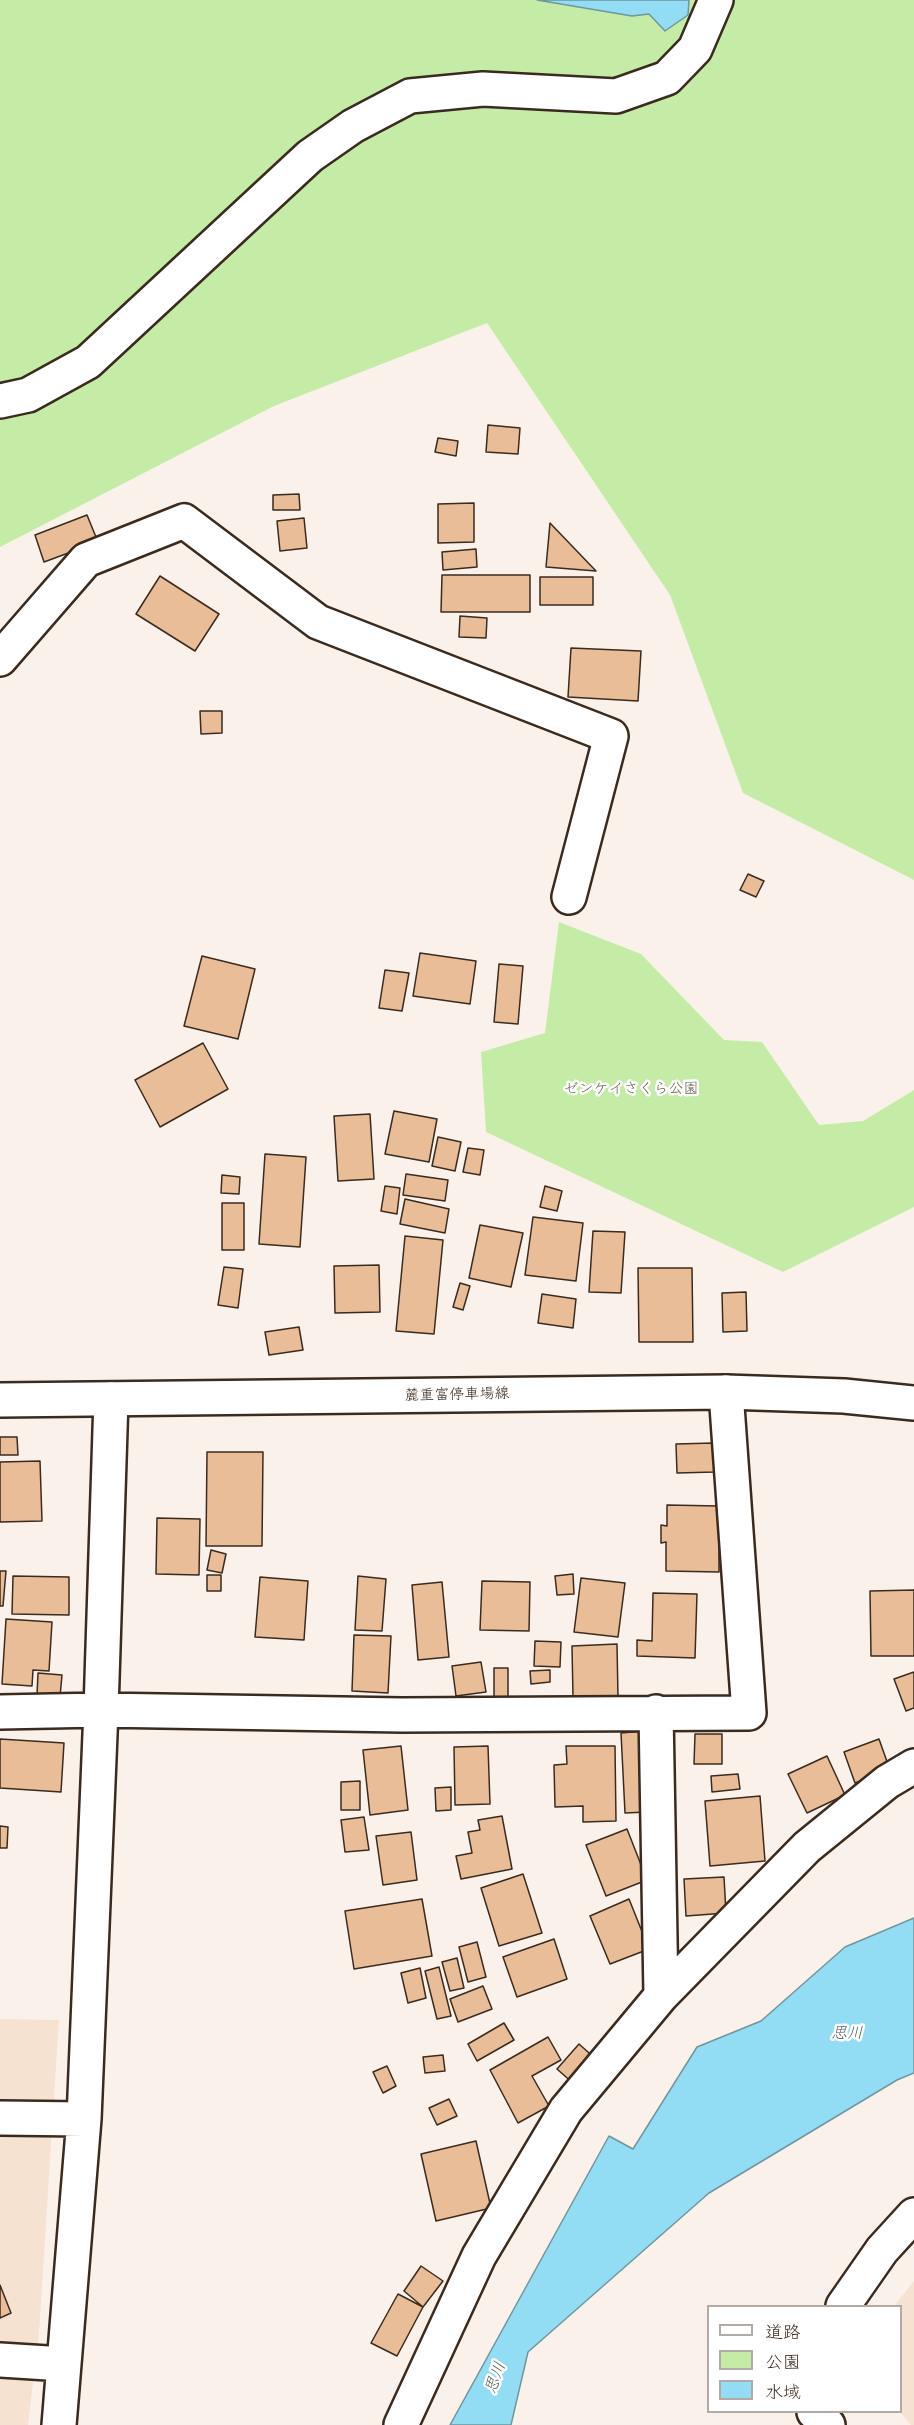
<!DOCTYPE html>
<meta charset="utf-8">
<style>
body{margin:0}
#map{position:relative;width:914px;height:2425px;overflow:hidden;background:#faf2ea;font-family:"Balsamiq Sans","Klee One",sans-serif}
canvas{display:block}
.legend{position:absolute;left:707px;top:2305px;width:195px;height:108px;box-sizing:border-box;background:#fff;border:2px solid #b1aaa5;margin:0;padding:8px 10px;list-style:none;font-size:18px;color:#3b2a1e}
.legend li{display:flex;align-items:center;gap:12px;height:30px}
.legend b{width:30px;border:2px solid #b1aaa5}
</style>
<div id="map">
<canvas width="914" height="2425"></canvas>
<ul class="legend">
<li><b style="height:8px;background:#fff"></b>道路</li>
<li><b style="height:16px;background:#c5eca7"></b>公園</li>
<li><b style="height:16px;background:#93ddf4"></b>水域</li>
</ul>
</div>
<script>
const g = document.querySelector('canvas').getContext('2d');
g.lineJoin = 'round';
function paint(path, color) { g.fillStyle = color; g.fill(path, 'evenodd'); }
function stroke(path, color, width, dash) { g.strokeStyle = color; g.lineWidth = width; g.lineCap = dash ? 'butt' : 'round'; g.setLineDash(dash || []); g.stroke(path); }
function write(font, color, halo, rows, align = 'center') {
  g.font = font + ' "Balsamiq Sans","Klee One",sans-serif'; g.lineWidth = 5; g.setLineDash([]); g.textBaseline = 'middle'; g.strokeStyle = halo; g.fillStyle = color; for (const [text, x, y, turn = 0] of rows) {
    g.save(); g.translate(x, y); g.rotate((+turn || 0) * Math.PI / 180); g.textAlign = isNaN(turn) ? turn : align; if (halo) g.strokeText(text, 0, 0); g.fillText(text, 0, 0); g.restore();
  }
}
const built = new Path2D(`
 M 0,2019 L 59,2020 L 39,2333 L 28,2425 L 0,2425 Z
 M 914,2281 L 914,2425 L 911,2425 L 900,2412 L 900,2306 L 894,2306 Z`);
const green = new Path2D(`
 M 0,0 L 914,0 L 914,880 L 743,793 L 670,595 L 487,323 L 274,406 L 0,547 Z
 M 559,922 L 641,954 L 724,1040 L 762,1042 L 819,1125 L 863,1121 L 914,1090 L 914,1207 L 783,1272 L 486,1132 L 481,1052 L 545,1033 Z`);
const water = new Path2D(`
 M 537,0 L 689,0 L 688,15 L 665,31 L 649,14 L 632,16 Z
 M 914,1918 L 914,2073 L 897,2080 L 709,2193 L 528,2352 L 511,2425 L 450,2425 L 609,2136 L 633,2149 L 697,2047 L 761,2021 L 845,1947 Z`);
const building = new Path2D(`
 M 488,425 L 520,428 L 518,454 L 486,452 Z
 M 438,438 L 458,441 L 456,456 L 435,452 Z
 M 299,494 L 300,510 L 273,510 L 273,495 Z
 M 474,503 L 474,542 L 438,543 L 438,504 Z
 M 87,515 L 98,542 L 44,562 L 35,535 Z
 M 304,518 L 307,548 L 280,551 L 277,521 Z
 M 550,523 L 596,571 L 546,567 Z
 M 476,549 L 477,567 L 443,570 L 442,552 Z
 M 442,575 L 530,575 L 530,612 L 441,612 Z
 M 160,576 L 219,614 L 195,651 L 136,614 Z
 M 540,577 L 593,577 L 593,605 L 540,605 Z
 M 460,616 L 487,618 L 486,638 L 459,637 Z
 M 571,648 L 641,651 L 638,701 L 568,697 Z
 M 200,711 L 222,711 L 222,733 L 201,734 Z
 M 748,874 L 764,881 L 756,897 L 740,890 Z
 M 420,953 L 476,961 L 470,1004 L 413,996 Z
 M 202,956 L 255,969 L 238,1039 L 184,1026 Z
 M 499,964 L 523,966 L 518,1024 L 494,1022 Z
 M 385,970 L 409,973 L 402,1011 L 379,1008 Z
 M 203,1043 L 228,1089 L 160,1127 L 135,1080 Z
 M 394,1111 L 437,1119 L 429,1162 L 385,1154 Z
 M 370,1114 L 374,1179 L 338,1181 L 334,1116 Z
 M 438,1137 L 461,1142 L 455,1171 L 432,1166 Z
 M 468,1148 L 484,1150 L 480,1175 L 463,1172 Z
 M 265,1154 L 306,1157 L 300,1247 L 259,1244 Z
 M 406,1174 L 448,1180 L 445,1201 L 403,1195 Z
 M 222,1175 L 240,1177 L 239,1194 L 221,1193 Z
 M 385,1186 L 400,1188 L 397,1214 L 381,1211 Z
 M 545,1186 L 562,1191 L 557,1211 L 540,1207 Z
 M 405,1199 L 449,1209 L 445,1233 L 400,1224 Z
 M 222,1203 L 244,1203 L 244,1250 L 222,1250 Z
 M 533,1217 L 583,1223 L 576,1281 L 525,1275 Z
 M 480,1225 L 523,1233 L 511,1287 L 469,1278 Z
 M 593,1231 L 625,1232 L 621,1293 L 589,1292 Z
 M 405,1236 L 443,1240 L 434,1334 L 396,1331 Z
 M 379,1265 L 380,1312 L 335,1313 L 334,1266 Z
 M 224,1267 L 243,1269 L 238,1308 L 218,1305 Z
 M 638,1268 L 692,1268 L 693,1342 L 639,1342 Z
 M 460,1283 L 470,1286 L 463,1310 L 453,1307 Z
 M 746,1292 L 747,1331 L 723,1332 L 722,1293 Z
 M 542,1294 L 576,1299 L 573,1328 L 538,1323 Z
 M 299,1327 L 303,1350 L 269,1355 L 265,1332 Z
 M 0,1437 L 17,1437 L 18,1455 L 0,1455 Z
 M 714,1443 L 715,1472 L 677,1473 L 676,1444 Z
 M 207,1452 L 263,1452 L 262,1546 L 206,1546 Z
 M 40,1461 L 42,1521 L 0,1522 L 0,1462 Z
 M 667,1505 L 719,1506 L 719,1572 L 666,1571 L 666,1542 L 661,1543 L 661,1525 L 667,1526 Z
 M 157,1518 L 200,1519 L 199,1575 L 156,1574 Z
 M 211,1550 L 226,1554 L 222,1573 L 207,1570 Z
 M 0,1571 L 6,1571 L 3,1606 L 0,1606 Z
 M 573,1574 L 574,1594 L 557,1595 L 555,1576 Z
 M 207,1575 L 221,1575 L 221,1591 L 207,1591 Z
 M 13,1576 L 69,1577 L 69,1615 L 12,1614 Z
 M 358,1576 L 386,1579 L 382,1631 L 355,1630 Z
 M 260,1577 L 308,1581 L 304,1640 L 255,1637 Z
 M 581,1578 L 625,1583 L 618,1637 L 574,1632 Z
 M 482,1581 L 530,1582 L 529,1631 L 480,1630 Z
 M 442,1582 L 449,1657 L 418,1660 L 412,1585 Z
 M 914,1590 L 914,1656 L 871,1656 L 870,1591 Z
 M 653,1593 L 697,1594 L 695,1658 L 637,1656 L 637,1640 L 652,1641 Z
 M 6,1619 L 52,1622 L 49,1671 L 33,1670 L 32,1686 L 2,1684 Z
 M 354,1635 L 391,1636 L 388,1693 L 352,1691 Z
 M 535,1641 L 561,1642 L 560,1667 L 534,1666 Z
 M 617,1644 L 618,1697 L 573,1698 L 572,1646 Z
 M 481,1662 L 486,1692 L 456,1696 L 452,1666 Z
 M 494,1668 L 508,1668 L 508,1701 L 494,1701 Z
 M 550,1670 L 550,1682 L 531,1684 L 530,1671 Z
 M 914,1672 L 914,1708 L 906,1711 L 894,1679 Z
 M 38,1673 L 62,1675 L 60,1697 L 37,1695 Z
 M 643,1731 L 647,1812 L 625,1813 L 621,1733 Z
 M 695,1734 L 722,1734 L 722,1764 L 694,1764 Z
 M 0,1739 L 64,1743 L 61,1792 L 0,1788 Z
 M 879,1739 L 890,1770 L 855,1783 L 844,1752 Z
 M 401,1746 L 408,1810 L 370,1815 L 363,1750 Z
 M 488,1746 L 490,1804 L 455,1805 L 454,1747 Z
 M 566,1746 L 615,1746 L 616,1821 L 583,1822 L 583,1806 L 555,1807 L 554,1765 L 567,1764 Z
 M 827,1756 L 845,1795 L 807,1813 L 788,1774 Z
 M 738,1774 L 740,1789 L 712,1792 L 711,1776 Z
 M 360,1781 L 360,1810 L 341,1810 L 341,1782 Z
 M 451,1787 L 451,1810 L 436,1811 L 435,1788 Z
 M 760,1796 L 765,1861 L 710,1866 L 705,1801 Z
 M 502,1816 L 512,1869 L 461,1879 L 456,1856 L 472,1853 L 468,1832 L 480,1830 L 478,1820 Z
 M 364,1817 L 369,1850 L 345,1852 L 341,1820 Z
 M 0,1826 L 8,1827 L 7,1848 L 0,1848 Z
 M 627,1829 L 647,1880 L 606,1896 L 586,1845 Z
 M 411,1832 L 417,1880 L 383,1885 L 376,1836 Z
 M 523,1874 L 542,1933 L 499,1946 L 481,1888 Z
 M 724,1877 L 726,1913 L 686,1916 L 684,1879 Z
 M 422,1899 L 432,1956 L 354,1969 L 345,1911 Z
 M 629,1899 L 649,1949 L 610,1964 L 590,1916 Z
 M 554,1939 L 567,1979 L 517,1997 L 503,1957 Z
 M 477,1942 L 486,1977 L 468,1982 L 459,1947 Z
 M 457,1958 L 464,1988 L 450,1991 L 442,1962 Z
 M 439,1967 L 451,2016 L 437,2019 L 425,1971 Z
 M 420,1968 L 426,1998 L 408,2003 L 401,1973 Z
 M 483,1986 L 492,2009 L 458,2022 L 450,1999 Z
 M 504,2023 L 514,2040 L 477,2061 L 468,2044 Z
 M 548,2037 L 561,2060 L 532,2076 L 549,2106 L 518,2123 L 490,2070 Z
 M 579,2044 L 597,2060 L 575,2085 L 557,2069 Z
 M 443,2055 L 445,2071 L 425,2073 L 423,2057 Z
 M 387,2066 L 396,2086 L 383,2093 L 373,2072 Z
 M 449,2099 L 457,2116 L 437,2125 L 429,2108 Z
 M 476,2141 L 491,2208 L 436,2221 L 421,2154 Z
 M 421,2266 L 443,2281 L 423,2307 L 404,2291 Z
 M 0,2285 L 11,2313 L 0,2318 Z
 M 398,2294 L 423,2307 L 397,2356 L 371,2343 Z`);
const minor = new Path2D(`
 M 0,401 L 28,395 L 88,362 L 310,156 L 353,126 L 410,96 L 483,89 L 616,96 L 667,78 L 695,49 L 716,0
 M 0,659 L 86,560 L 184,521 L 318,622 L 611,736 L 569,897
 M 0,1712 L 101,1710 L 402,1715 L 749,1713 L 726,1392
 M 656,1712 L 661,1996
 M 0,2118 L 84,2119
 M 843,2306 L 882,2250 L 914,2215
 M 0,2360 L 64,2364
 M 814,2412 L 828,2425
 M 59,2425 L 84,2119 L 101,1710 L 111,1399
 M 401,2425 L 479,2256 L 566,2110 L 661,1996 L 807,1847 L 887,1782 L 914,1766`);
const major = new Path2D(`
 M 0,1400 L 726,1392 L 844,1396 L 914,1403`);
const parkNames = [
 ["ゼンケイさくら公園",631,1089]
];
const streetNames = [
 ["麓重富停車場線",457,1395,-1]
];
const waterNames = [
 ["思川",847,2034],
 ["思川",496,2378,-70]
];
paint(built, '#f5e2d1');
paint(green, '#c5eca7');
paint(water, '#93ddf4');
stroke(water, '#70959e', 1.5);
paint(building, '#e8bd98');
stroke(building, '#3b2a1e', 1.5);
stroke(minor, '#3b2a1e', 38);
stroke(major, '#3b2a1e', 38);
stroke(minor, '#fff', 33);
stroke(major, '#fff', 33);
write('15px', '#5e5a40', '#fff', parkNames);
write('15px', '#3b2a1e', '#fff', streetNames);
write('italic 16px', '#55605e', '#fff', waterNames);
</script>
